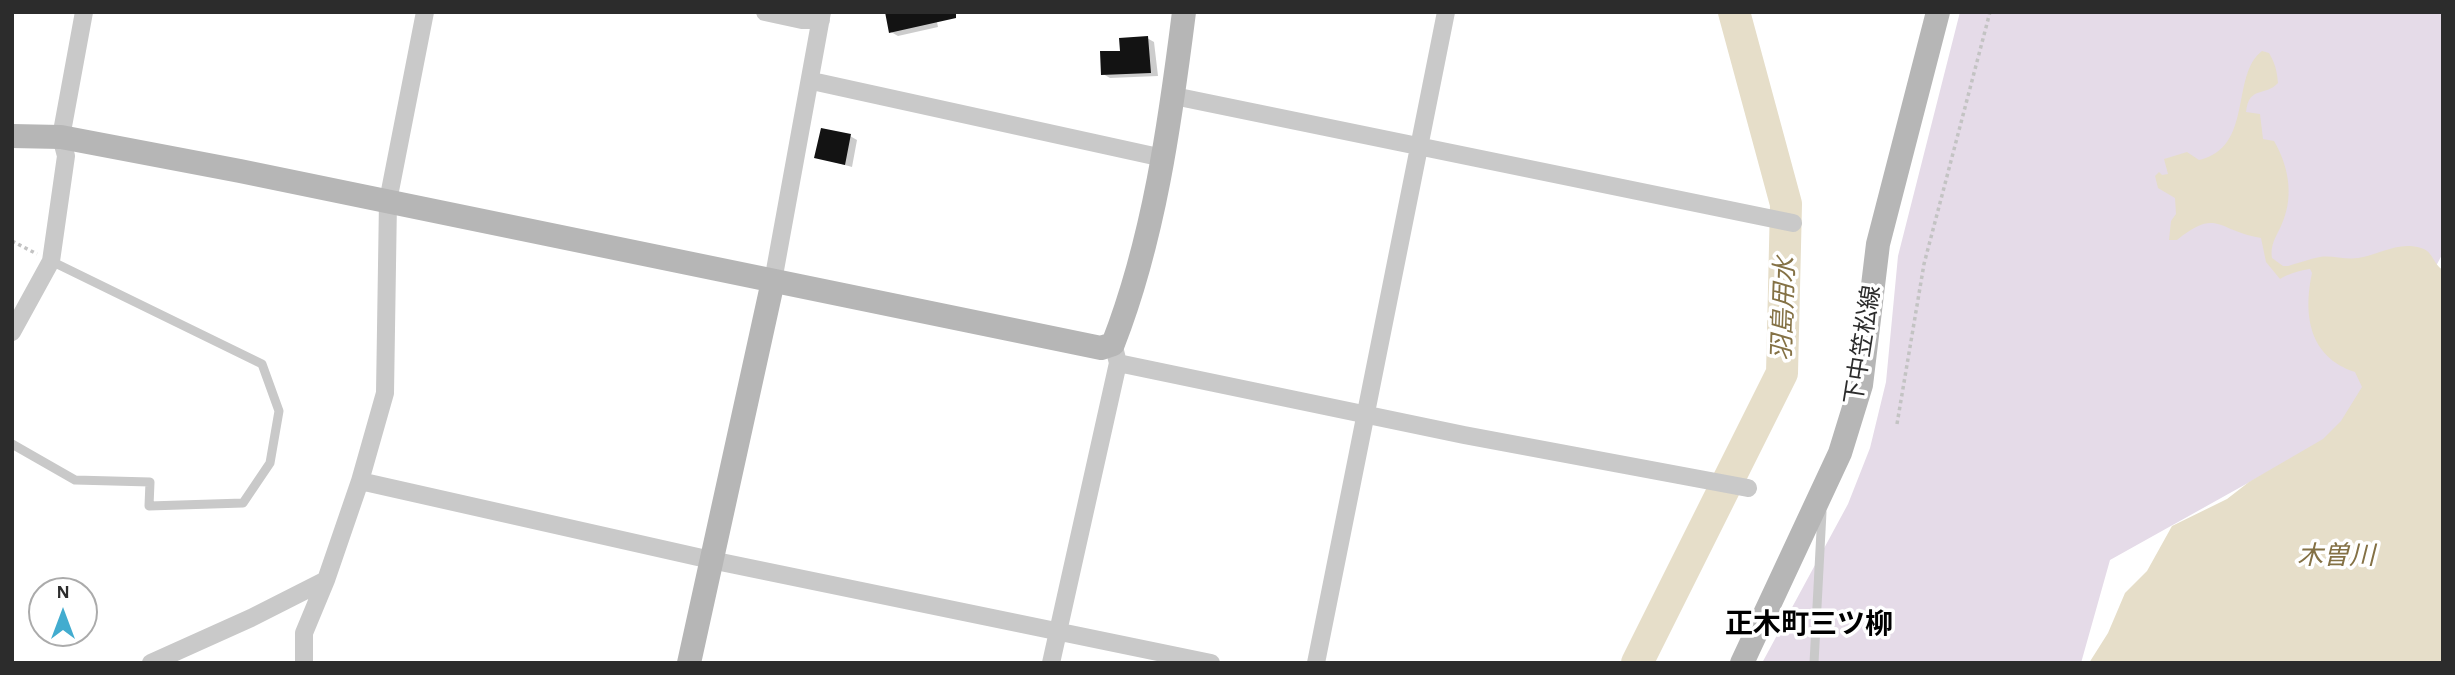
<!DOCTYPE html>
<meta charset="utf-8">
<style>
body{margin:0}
#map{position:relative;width:2455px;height:675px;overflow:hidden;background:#fff;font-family:"Alegreya Sans",sans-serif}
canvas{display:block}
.frame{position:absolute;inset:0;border:14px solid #2c2c2c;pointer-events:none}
.north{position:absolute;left:28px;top:577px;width:70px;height:70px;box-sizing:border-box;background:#fff;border:2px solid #ababab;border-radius:50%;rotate:0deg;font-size:19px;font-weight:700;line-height:28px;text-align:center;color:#2c2c2c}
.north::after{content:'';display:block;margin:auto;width:24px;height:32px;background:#42accf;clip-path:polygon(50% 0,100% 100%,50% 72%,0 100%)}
</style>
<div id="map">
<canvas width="2455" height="675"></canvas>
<div class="frame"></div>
<div class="north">N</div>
</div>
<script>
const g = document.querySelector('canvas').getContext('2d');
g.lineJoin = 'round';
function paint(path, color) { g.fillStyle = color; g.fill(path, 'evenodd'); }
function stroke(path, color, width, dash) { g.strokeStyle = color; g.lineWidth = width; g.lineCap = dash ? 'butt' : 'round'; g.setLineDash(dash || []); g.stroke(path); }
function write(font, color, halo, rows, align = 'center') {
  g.font = font + ' "Alegreya Sans","Noto Sans JP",sans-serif'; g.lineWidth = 7; g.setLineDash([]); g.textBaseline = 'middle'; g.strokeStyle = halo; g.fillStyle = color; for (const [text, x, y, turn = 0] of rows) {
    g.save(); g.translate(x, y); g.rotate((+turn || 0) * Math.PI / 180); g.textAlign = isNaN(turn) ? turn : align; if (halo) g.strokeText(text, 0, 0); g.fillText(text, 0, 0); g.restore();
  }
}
const green = new Path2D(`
 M 1960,12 L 2443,12 L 2443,253 L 2350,426 L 2110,560 L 2081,663 L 1762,663 L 1848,504 L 1870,448 L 1886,382 L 1898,256 Z`);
const water = new Path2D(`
 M 2262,51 L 2269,53 C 2275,63 2277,71 2278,83 C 2265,97 2249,85 2246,112 L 2260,114 L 2263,139 L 2274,141 C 2288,165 2294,194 2283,221 C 2278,235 2270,242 2272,258 L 2283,266 L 2288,266 C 2299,263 2309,259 2320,257 C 2332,255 2345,260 2358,258 C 2380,255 2397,241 2421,248 C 2433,251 2433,264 2443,270 L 2443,663 L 2089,663 L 2108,633 L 2125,593 L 2147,571 L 2172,526 L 2227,499 L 2249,482 L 2323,439 L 2341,421 L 2362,387 L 2355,372 C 2309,357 2303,315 2312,273 L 2310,269 C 2302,270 2287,274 2280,279 L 2266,262 L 2261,238 C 2217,231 2218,207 2177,240 L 2169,240 L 2171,221 L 2176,214 L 2175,198 L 2158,188 L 2155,176 L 2159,172 L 2162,175 L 2168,174 L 2164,159 L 2187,152 L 2199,160 C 2254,148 2230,75 2262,51 Z`);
const shadow = new Path2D(`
 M 935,12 L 938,27 L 898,36 L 891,32 Z
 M 1147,38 L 1154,42 L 1158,76 L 1110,78 L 1103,74 L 1122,53 Z
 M 850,136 L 857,140 L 852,167 L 816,157 Z`);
const river = new Path2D(`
 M 1637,663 L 1782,373 L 1786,204 L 1734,12`);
const building = new Path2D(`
 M 885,12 L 956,12 L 956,18 L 889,33 Z
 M 1148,36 L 1151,73 L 1101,75 L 1100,51 L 1120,51 L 1119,38 Z
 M 821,128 L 851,134 L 845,165 L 814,158 Z`);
const path = new Path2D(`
 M 12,241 L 37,254
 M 1897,424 L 1924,264 L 1990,12`);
const lane = new Path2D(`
 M 12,444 L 75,480 L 150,482 L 149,506 L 243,503 L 270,463 L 279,411 L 262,364 L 51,261
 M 1814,663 L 1822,512`);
const street = new Path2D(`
 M 765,12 L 802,20 L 821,20
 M 812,81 L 1163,158
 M 1174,96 L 1793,223
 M 773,281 L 822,12
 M 12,332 L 51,261 L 66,156 L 61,137 L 84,12
 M 1118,363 L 1464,435 L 1748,488
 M 360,481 L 711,560 L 1211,663
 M 151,663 L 251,618 L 326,580 L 360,481 L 385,393 L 388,201 L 425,12
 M 304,663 L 304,633 L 326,580
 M 1051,663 L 1118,363 L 1115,351
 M 1316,663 L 1446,12`);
const secondary = new Path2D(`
 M 12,136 L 61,137 L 240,171 L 1101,348 L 1113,344 C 1154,239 1170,123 1184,12
 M 689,663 L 773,281
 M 1742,663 L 1840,453 L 1861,385 L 1878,244 L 1938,12`);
const streetNames = [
 ["下中笠松線",1863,345,-81]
];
const waterNames = [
 ["羽島用水",1784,309,-88],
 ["木曽川",2336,556]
];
const quarterNames = [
 ["正木町三ツ柳",1809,625]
];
paint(green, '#e5dbe8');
paint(water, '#e6dec9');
paint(shadow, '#0003');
stroke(river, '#e6dec9', 32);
paint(building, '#131313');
stroke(path, '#c3c3c3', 3.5, [3.5, 3.5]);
stroke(lane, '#c9c9c9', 9);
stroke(street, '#c9c9c9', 18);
stroke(secondary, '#b6b6b6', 24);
write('24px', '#2c2c2c', '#fff', streetNames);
write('italic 26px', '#847145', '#fff', waterNames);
write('bold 28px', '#000', '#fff', quarterNames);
</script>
